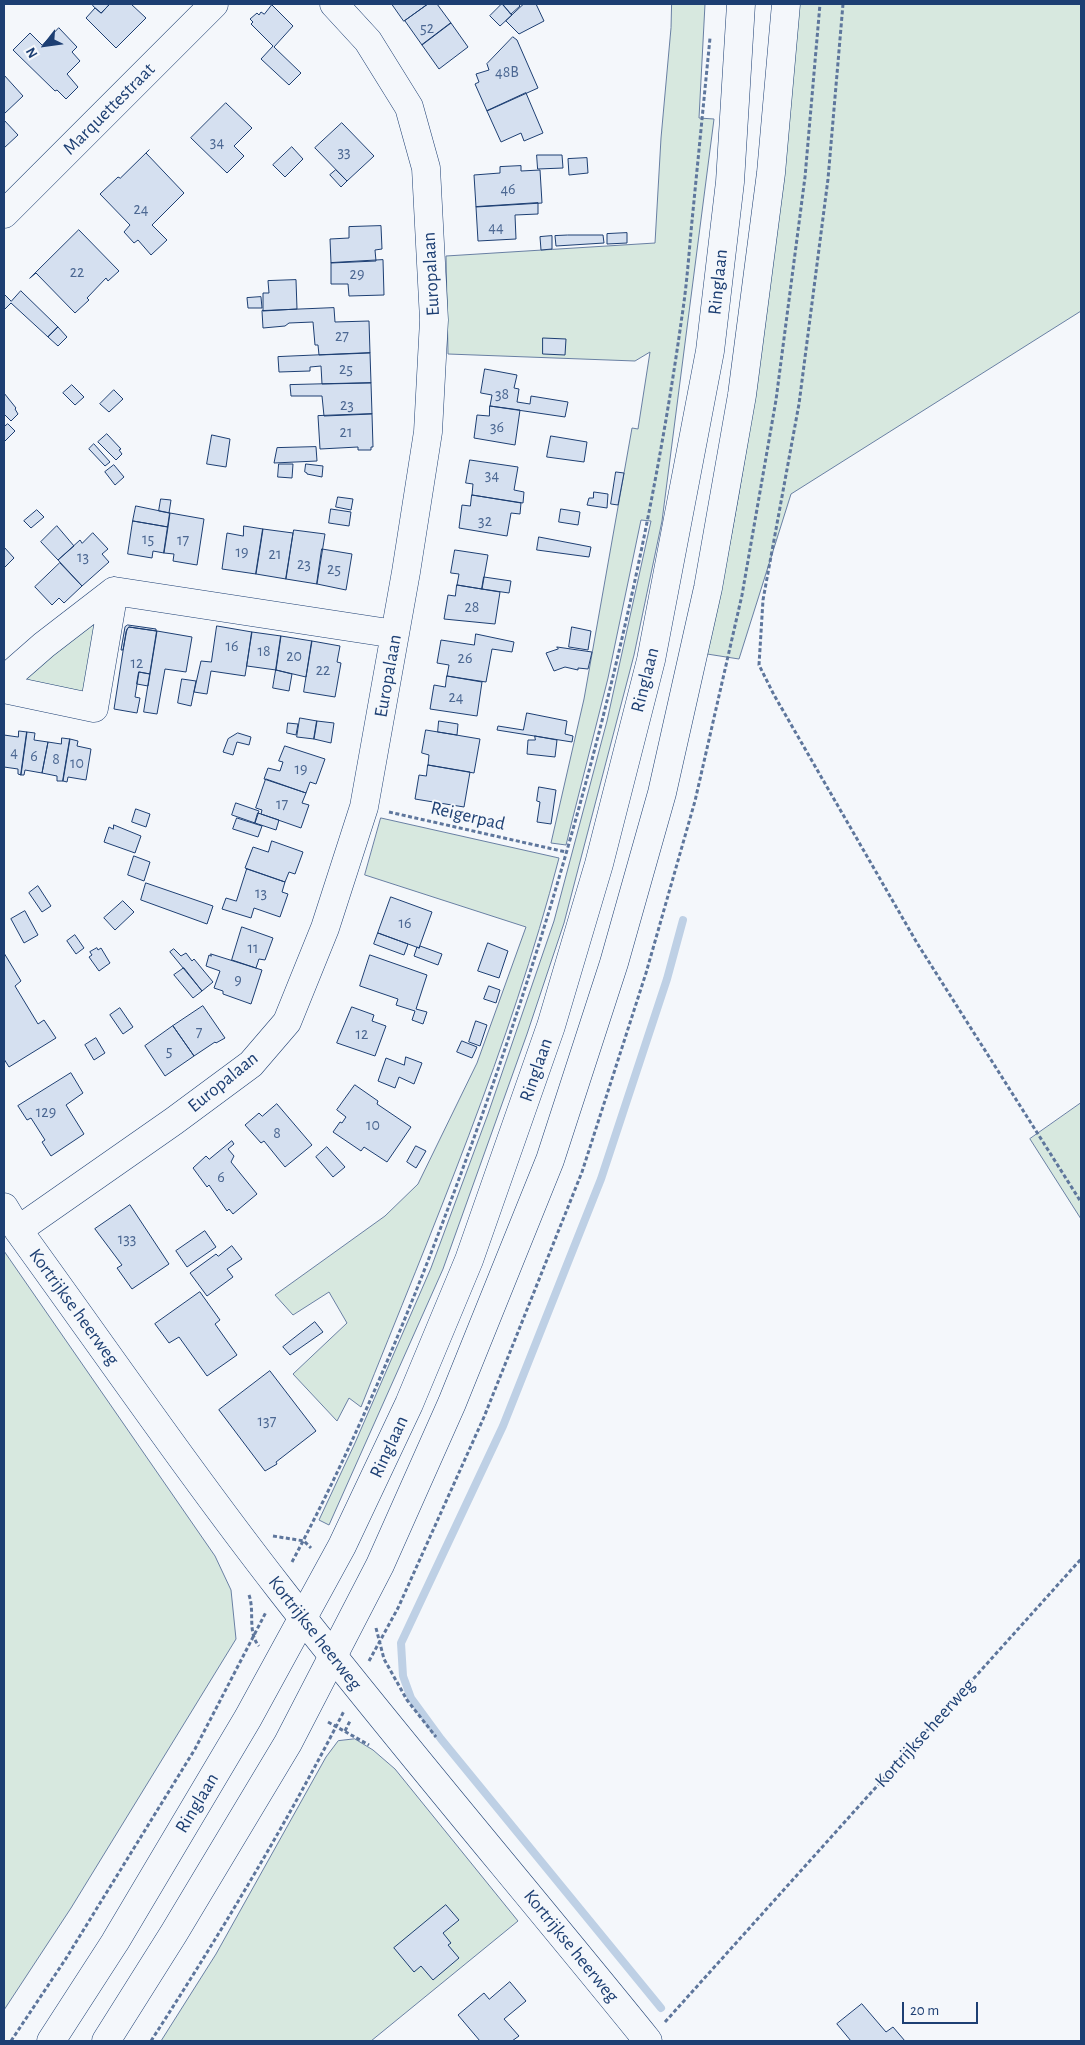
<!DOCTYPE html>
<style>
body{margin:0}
#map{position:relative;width:1085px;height:2045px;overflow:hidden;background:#f4f7fb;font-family:"Alegreya Sans",sans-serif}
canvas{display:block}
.frame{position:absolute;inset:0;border:5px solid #1d3f73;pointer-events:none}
.north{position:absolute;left:20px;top:20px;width:50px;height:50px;-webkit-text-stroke:4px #f4f7fb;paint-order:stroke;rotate:240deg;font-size:14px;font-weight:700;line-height:20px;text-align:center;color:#1d3f73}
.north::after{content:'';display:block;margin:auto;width:18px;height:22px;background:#1d3f73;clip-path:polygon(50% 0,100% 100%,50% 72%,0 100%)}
.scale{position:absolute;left:902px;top:2002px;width:76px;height:22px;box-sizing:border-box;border:2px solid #1d3f73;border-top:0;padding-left:6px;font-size:15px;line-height:18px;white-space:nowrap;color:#1d3f73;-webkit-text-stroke:4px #f4f7fb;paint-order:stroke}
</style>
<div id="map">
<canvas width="1085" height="2045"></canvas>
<div class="frame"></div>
<div class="north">N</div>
<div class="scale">20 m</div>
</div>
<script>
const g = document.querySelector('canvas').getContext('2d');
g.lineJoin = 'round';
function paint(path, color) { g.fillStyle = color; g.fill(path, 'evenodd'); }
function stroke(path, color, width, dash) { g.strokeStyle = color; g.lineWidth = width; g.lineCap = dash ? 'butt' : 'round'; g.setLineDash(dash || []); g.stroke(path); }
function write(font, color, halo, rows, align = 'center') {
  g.font = font + ' "Alegreya Sans",sans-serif'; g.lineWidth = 4; g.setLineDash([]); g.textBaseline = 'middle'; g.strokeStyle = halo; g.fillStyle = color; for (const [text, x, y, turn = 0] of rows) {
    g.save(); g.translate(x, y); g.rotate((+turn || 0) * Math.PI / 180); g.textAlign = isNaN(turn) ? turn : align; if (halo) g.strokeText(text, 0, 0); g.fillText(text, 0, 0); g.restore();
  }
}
const green = new Path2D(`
 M 672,4 L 705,4 L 699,118 L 714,119 L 662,521 L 634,655 L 564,923 L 527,1034 L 443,1269 L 329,1525 L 319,1520 L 355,1443 L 431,1268 L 488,1114 L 554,921 L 607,721 L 651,521 L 641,520 L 608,678 L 566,845 L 551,843 L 584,699 L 632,428 L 638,429 L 650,352 L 635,361 L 448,354 L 446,256 L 655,243 L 661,138 L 671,28 Z
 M 799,4 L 1081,4 L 1081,311 L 791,494 L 739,659 L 707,654 C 755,440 780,222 799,4 Z
 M 93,616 L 97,621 L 86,690 L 81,697 L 18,684 Z
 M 381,818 L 559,858 C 510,1047 433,1227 361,1407 L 349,1398 L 337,1421 L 293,1374 L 347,1323 L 329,1292 L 293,1315 L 275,1295 L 385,1216 L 418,1184 L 477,1063 L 526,927 L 365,875 Z
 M 1081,1103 L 1081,1219 L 1030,1139 Z
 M 4,1251 L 215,1556 L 231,1590 L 236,1639 L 71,1908 L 4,2010 Z
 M 355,1739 L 373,1750 L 395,1769 L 518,1921 L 371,2041 L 161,2041 L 216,1954 L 326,1757 L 338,1741 Z`);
const stream = new Path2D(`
 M 661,2008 L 441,1739 L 411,1698 L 403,1676 L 401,1643 L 503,1426 L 601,1179 L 667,979 L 683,920`);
const building = new Path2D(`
 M 94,4 L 110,4 L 101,13 L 93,6 Z
 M 110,4 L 131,4 L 146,18 L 116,48 L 86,18 L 95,8 L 101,13 Z
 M 392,4 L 428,4 L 404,21 Z
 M 428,4 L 437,4 L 451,23 L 422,45 L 405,21 Z
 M 502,4 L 512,15 L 500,26 L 490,16 Z
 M 503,4 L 518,4 L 520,6 L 511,14 Z
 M 524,4 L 536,4 L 544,21 L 519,34 L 506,21 Z
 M 272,5 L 293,26 L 274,47 L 301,73 L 289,85 L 261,59 L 273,46 L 251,24 L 253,22 L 250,19 L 257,13 L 259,15 L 261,12 L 264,14 Z
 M 451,23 L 468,47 L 439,69 L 422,45 Z
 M 59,28 L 77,47 L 72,52 L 80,61 L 67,74 L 78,87 L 66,99 L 57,90 L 55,91 L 13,50 L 30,33 L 42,45 Z
 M 513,37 L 517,40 L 538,88 L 487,111 L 475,84 L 479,82 L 476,74 L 489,70 L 487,64 Z
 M 4,75 L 23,96 L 4,114 Z
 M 526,93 L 543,133 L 524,141 L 521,133 L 501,142 L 487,111 Z
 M 226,103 L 252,128 L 234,146 L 244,156 L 227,173 L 191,138 Z
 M 4,120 L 18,135 L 4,148 Z
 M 342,123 L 374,156 L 347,181 L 315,148 Z
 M 292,147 L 303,159 L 285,177 L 273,165 Z
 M 149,150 L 146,153 L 184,193 L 152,225 L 167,240 L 151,255 L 138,240 L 134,243 L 124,232 L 130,225 L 100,194 L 118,177 L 120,178 Z
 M 537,155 L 562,155 L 563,168 L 538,169 Z
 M 587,158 L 588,173 L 569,175 L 568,159 Z
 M 521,166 L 521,171 L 540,170 L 542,203 L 476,207 L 474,175 L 500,173 L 500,167 Z
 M 336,170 L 347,181 L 341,187 L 330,175 Z
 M 538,203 L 538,214 L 515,215 L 516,239 L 478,241 L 476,207 Z
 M 381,226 L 382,249 L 375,250 L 376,261 L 331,263 L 330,239 L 349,238 L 349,227 Z
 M 79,230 L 119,271 L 108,281 L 106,278 L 87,298 L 89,300 L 75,313 L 36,273 L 30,278 Z
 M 627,233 L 627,243 L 607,244 L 607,234 Z
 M 568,235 L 603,235 L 604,243 L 556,246 L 555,236 Z
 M 552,236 L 552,249 L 541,250 L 540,237 Z
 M 383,260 L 384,295 L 349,296 L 348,284 L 331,284 L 331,263 Z
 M 296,280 L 297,309 L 263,311 L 263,293 L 269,293 L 268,281 Z
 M 21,291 L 58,327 L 48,337 L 11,303 L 4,310 L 4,294 L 11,301 Z
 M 261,297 L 262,308 L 248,308 L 247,298 Z
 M 334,308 L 335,322 L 369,321 L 370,353 L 319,355 L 318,345 L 315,345 L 313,322 L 289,323 L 285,326 L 263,328 L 262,311 Z
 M 58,327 L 67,337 L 58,346 L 48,337 Z
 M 543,338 L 566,339 L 565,355 L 543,354 Z
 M 370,353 L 371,383 L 322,384 L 321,366 L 310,367 L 310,371 L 279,372 L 278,357 Z
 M 485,369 L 517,375 L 514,388 L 519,389 L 517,402 L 530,404 L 531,396 L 568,402 L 565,417 L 490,406 L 492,395 L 481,393 Z
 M 371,383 L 372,414 L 324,416 L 322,396 L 291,396 L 290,385 Z
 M 72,385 L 84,397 L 75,405 L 63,393 Z
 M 114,390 L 123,399 L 109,412 L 100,404 Z
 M 4,393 L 16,408 L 15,409 L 18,414 L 11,421 L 4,414 Z
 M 490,406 L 520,410 L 515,445 L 474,438 L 477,415 L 489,416 Z
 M 372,414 L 373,447 L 371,447 L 371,450 L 358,450 L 358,447 L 320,449 L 318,416 Z
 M 8,424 L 15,431 L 4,442 L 4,427 Z
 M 107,434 L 121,449 L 119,450 L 122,454 L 116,460 L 98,442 Z
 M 212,435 L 230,439 L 226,467 L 207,464 Z
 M 551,436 L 587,442 L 584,462 L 547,457 Z
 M 94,444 L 110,462 L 105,466 L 89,449 Z
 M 316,447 L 317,461 L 274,463 L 277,448 Z
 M 470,460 L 518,467 L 514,490 L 524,492 L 523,503 L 472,495 L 473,484 L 466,483 Z
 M 279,464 L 293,464 L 292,478 L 278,477 Z
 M 306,464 L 323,466 L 322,477 L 307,474 L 307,473 L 305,472 Z
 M 114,465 L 124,477 L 115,485 L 105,472 Z
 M 616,472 L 624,473 L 618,505 L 611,504 Z
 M 594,492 L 608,494 L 607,508 L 587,505 L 589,498 L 593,498 Z
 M 472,495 L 521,503 L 520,514 L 511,513 L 507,536 L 459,528 L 462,505 L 470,506 Z
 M 338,497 L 353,499 L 351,510 L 336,507 Z
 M 161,499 L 171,500 L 169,513 L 159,511 Z
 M 136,506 L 170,513 L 168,527 L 133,521 Z
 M 331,509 L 351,512 L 349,526 L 329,523 Z
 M 561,509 L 580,512 L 578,525 L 559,522 Z
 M 37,510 L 44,517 L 31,528 L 24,521 Z
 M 170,513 L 204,519 L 197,565 L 173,561 L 174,554 L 164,553 Z
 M 133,521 L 168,527 L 164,553 L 153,551 L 152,558 L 128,554 Z
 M 57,526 L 74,546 L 58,560 L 41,542 Z
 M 244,526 L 263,529 L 256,574 L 222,569 L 227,533 L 243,536 Z
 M 263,529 L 293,533 L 286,579 L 256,574 Z
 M 294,530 L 325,534 L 317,584 L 286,579 Z
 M 93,533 L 108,549 L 102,554 L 109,562 L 82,586 L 58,560 L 80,540 L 82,543 Z
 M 539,537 L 591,547 L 589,557 L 537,550 Z
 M 4,547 L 14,558 L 5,567 L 4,565 Z
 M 322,549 L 352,554 L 346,590 L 317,584 Z
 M 455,550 L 488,555 L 482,589 L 457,585 L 459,574 L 451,573 Z
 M 60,563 L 82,586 L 64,603 L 59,598 L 52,605 L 35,587 Z
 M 484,577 L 511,581 L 509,593 L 482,589 Z
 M 457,585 L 500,592 L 495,624 L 444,619 L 448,595 L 455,596 Z
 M 128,625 L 156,629 L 156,631 L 129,627 L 127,629 L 123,650 L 121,650 L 125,627 Z
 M 217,626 L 252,632 L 245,676 L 211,671 L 207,694 L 194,692 L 201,661 L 211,662 Z
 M 129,627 L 157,631 L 150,674 L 139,672 L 135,697 L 140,698 L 137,713 L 114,709 L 126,632 Z
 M 572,627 L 591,631 L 588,650 L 569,647 Z
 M 157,631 L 192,637 L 186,672 L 165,669 L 157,714 L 144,712 Z
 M 252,632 L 281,636 L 276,670 L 247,666 Z
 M 476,634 L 514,642 L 512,652 L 492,649 L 486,682 L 447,676 L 449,665 L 437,663 L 441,640 L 474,645 Z
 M 281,636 L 312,641 L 306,677 L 276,670 Z
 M 312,641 L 340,646 L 337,662 L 341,663 L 335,697 L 304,692 Z
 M 557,647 L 592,652 L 588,669 L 578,668 L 578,670 L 565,667 L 554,671 L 546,653 L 558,649 Z
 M 276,670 L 292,674 L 289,691 L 273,688 Z
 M 139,672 L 150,674 L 148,686 L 137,684 Z
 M 447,676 L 482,682 L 477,716 L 430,709 L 434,685 L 445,687 Z
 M 182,679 L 196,681 L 191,706 L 178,703 Z
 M 527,713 L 567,721 L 565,734 L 573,736 L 572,742 L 497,730 L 498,726 L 523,730 Z
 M 300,718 L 317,721 L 314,739 L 297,737 Z
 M 317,721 L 334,723 L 331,743 L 314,739 Z
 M 439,721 L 458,724 L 457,735 L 438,732 Z
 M 288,723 L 298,724 L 296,735 L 287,733 Z
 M 426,730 L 480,739 L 474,773 L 428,765 L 429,755 L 422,753 Z
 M 19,731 L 27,732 L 21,775 L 18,774 L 18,769 L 4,767 L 4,735 L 18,737 Z
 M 27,732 L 35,733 L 34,740 L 48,742 L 42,773 L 25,770 L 24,775 L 21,775 Z
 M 238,733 L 251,737 L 249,745 L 237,742 L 233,755 L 223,752 L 228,739 Z
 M 535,736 L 557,740 L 555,757 L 527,754 L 528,740 L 535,740 Z
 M 62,738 L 70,739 L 63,781 L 57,781 L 57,776 L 42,773 L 48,742 L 61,744 Z
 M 70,739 L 78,741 L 77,746 L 91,749 L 86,780 L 68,777 L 67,782 L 63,781 Z
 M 285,746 L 325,759 L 316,784 L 310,782 L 306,793 L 264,779 L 268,768 L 280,771 L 283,762 L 279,761 Z
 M 428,765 L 470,772 L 464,807 L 415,799 L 419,775 L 426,776 Z
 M 266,779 L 306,793 L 302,803 L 309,805 L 301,828 L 261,814 L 262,810 L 256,808 Z
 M 539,787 L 556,790 L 551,824 L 537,822 L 540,802 L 537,801 Z
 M 236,803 L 259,811 L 255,823 L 232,815 Z
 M 136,809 L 150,814 L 146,827 L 132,822 Z
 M 258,813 L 279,820 L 276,830 L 255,823 Z
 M 237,818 L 262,826 L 258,837 L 233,829 Z
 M 114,825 L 141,836 L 135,853 L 104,842 L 109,827 L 113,829 Z
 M 272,841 L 303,852 L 295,874 L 289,872 L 285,882 L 245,868 L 253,847 L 268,852 Z
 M 134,856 L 150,862 L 144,881 L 128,875 Z
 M 247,869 L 285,882 L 282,892 L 288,894 L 280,917 L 254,908 L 251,918 L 222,909 L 226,898 L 236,901 Z
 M 146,883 L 213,906 L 207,924 L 141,900 Z
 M 38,886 L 51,906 L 42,912 L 29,893 Z
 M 391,897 L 432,912 L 419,948 L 378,933 Z
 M 123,901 L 134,912 L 115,930 L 104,918 Z
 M 25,911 L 38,935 L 24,943 L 11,919 Z
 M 242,927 L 273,938 L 265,960 L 259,959 L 256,968 L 232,960 Z
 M 378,933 L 408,944 L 404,955 L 374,944 Z
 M 75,935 L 84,948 L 76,954 L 67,941 Z
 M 488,943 L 508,951 L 499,978 L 478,971 Z
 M 420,946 L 442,954 L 438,965 L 414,956 L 417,947 L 419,948 Z
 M 97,948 L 98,950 L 101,948 L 110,963 L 99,971 L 89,957 L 92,955 L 90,952 Z
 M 174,949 L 181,956 L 186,953 L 192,961 L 194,959 L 213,982 L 202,991 L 170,952 Z
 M 4,953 L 21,981 L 15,986 L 38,1024 L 44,1020 L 56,1038 L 9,1067 L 4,1059 Z
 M 211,954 L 262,970 L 251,1004 L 223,994 L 223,991 L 214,988 L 220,971 L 206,966 L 209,955 L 211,956 Z
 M 370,955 L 427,975 L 416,1009 L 427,1012 L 423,1024 L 412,1020 L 415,1011 L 396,1005 L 398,999 L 360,986 Z
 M 184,968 L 202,991 L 193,998 L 174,975 Z
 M 489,986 L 500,990 L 496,1003 L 484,999 Z
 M 203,1006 L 225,1038 L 216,1043 L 215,1042 L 194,1056 L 173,1026 Z
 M 352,1007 L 374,1015 L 372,1021 L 386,1026 L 375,1056 L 337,1043 Z
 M 120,1008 L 133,1027 L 123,1034 L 110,1015 Z
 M 476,1021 L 487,1025 L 480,1046 L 469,1042 Z
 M 173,1026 L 194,1056 L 165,1076 L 145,1046 Z
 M 96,1038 L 105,1053 L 94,1060 L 85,1045 Z
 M 462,1041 L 477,1047 L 472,1058 L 457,1052 Z
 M 406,1057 L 422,1063 L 414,1084 L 399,1077 L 395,1088 L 378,1081 L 386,1058 L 404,1065 Z
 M 71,1073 L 83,1093 L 66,1105 L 84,1134 L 51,1156 L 42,1142 L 45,1140 L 31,1118 L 27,1120 L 18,1106 Z
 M 355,1085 L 378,1101 L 377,1104 L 411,1127 L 387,1162 L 364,1147 L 361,1151 L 333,1132 L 340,1122 L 342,1123 L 346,1117 L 337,1110 Z
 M 277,1104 L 312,1145 L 285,1167 L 264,1141 L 261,1143 L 245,1125 L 259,1113 L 262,1116 Z
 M 232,1141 L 234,1144 L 228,1149 L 234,1156 L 231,1162 L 257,1194 L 233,1214 L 229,1209 L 227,1211 L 209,1185 L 207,1187 L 193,1168 L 206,1156 L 209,1159 Z
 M 416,1146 L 426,1151 L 416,1168 L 407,1162 Z
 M 327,1147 L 345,1167 L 333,1177 L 316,1157 Z
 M 130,1205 L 169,1264 L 132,1289 L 117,1268 L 122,1265 L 95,1229 Z
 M 205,1231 L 216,1247 L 187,1267 L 176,1251 Z
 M 232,1246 L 242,1259 L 227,1269 L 233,1277 L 207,1296 L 190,1273 L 216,1254 L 218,1256 Z
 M 200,1292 L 220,1320 L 215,1324 L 237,1355 L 207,1376 L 179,1337 L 169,1343 L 155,1324 Z
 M 315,1322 L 323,1332 L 290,1355 L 283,1347 Z
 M 270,1371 L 316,1431 L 276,1462 L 277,1464 L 265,1471 L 219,1410 Z
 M 446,1905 L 459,1920 L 443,1933 L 451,1943 L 448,1945 L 459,1958 L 433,1980 L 421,1966 L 414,1972 L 394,1948 Z
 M 510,1982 L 526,2001 L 504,2019 L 519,2036 L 512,2041 L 480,2041 L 458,2015 L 484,1993 L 489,1999 Z
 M 862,2004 L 886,2032 L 893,2027 L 905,2041 L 851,2041 L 837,2024 Z`);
const path = new Path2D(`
 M 843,4 L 828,179 L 799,404 L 763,600 L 759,665 L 774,695 L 917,943 L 1081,1202
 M 389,812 L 566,852
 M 273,1536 L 304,1541 L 311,1548
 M 292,1562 C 367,1421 426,1272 480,1121 C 572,862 644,589 682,316 C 687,284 689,252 692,221 C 698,160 704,99 710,38
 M 249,1595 C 255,1612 247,1632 259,1646
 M 376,1628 L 384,1659 L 407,1700 L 436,1737
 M 369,1661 L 398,1608 L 484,1417 L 582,1172 L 646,973 L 695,801 L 742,595 L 776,400 L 805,177 L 820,4
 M 328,1722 L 369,1745
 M 345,1731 L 350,1721
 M 665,2022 L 1081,1559
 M 11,2041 L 65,1960 L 195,1749 L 266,1612
 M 151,2041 C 220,1934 286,1825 344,1711`);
const minor = new Path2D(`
 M 4,214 L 214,4
 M 4,680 L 44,645 L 114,591 L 395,634
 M 4,689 L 94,708 L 114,591
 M 4,1207 L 18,1230 C 105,1350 189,1472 280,1589 C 399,1742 526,1890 648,2041
 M 18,1230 L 174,1121 L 251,1064 L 287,1022 L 325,928 L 364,807 L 406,572 L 428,432 L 434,320 L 426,168 L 409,107 L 368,41 L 334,4`);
const major = new Path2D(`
 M 51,2041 L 115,1942 L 248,1718 L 342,1546 L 409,1404 L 469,1260 L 551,1026 L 599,864 L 651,660 L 710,351 L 730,182 L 741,4
 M 106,2041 L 174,1933 L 288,1743 L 380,1565 L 452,1403 L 550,1160 L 614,963 L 662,793 L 708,588 L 742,395 L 771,173 L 786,4`);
const numberNames = [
 ["52",427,28],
 ["48B",507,72],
 ["34",217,142],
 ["33",344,152],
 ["46",508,189],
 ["24",141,209],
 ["44",496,227],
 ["22",77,272],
 ["29",357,274],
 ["27",342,336],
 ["25",346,369],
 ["38",502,394],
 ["23",347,405],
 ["36",497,427],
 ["21",346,432],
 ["34",492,475],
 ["32",485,521],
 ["15",148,539],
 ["17",183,540],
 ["19",242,552],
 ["21",275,554],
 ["13",83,557],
 ["23",304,564],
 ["25",334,569],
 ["28",472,607],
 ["16",232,646],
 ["18",264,651],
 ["20",294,656],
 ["26",465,658],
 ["12",137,663],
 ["22",323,670],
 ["24",456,697],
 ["4",14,752],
 ["6",34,756],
 ["8",56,759],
 ["10",77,763],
 ["19",301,769],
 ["17",282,804],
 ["13",261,893],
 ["16",405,923],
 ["11",253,948],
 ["9",238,980],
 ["7",199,1032],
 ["12",362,1034],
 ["5",169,1051],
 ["129",46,1112],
 ["10",373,1125],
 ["8",277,1133],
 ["6",221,1177],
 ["133",127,1239],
 ["137",267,1421]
];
const streetNames = [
 ["Marquettestraat",109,109,-45],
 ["Europalaan",431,274,-93],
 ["Ringlaan",718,282,-84],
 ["Europalaan",388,676,-80],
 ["Ringlaan",645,680,-76],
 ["Reigerpad",468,816,13],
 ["Ringlaan",536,1070,-71],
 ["Europalaan",223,1082,-39],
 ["Kortrijkse heerweg",74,1307,54],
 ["Ringlaan",389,1447,-65],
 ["Kortrijkse heerweg",315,1633,52],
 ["Kortrijkse heerweg",925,1733,-48],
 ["Ringlaan",197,1803,-59],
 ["Kortrijkse heerweg",571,1946,51]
];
paint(green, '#d7e8df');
stroke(green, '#687fa3', 1);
stroke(stream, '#bed0e5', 8);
paint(building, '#d5e0f0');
stroke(building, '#1d3f73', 1);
stroke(minor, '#1d3f73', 29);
stroke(major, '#1d3f73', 29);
stroke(path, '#5e769c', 3, [4, 2.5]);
stroke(minor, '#f4f7fb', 28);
stroke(major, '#f4f7fb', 28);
write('16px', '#4b6792', null, numberNames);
write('19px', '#1d3f73', '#f4f7fb', streetNames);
</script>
